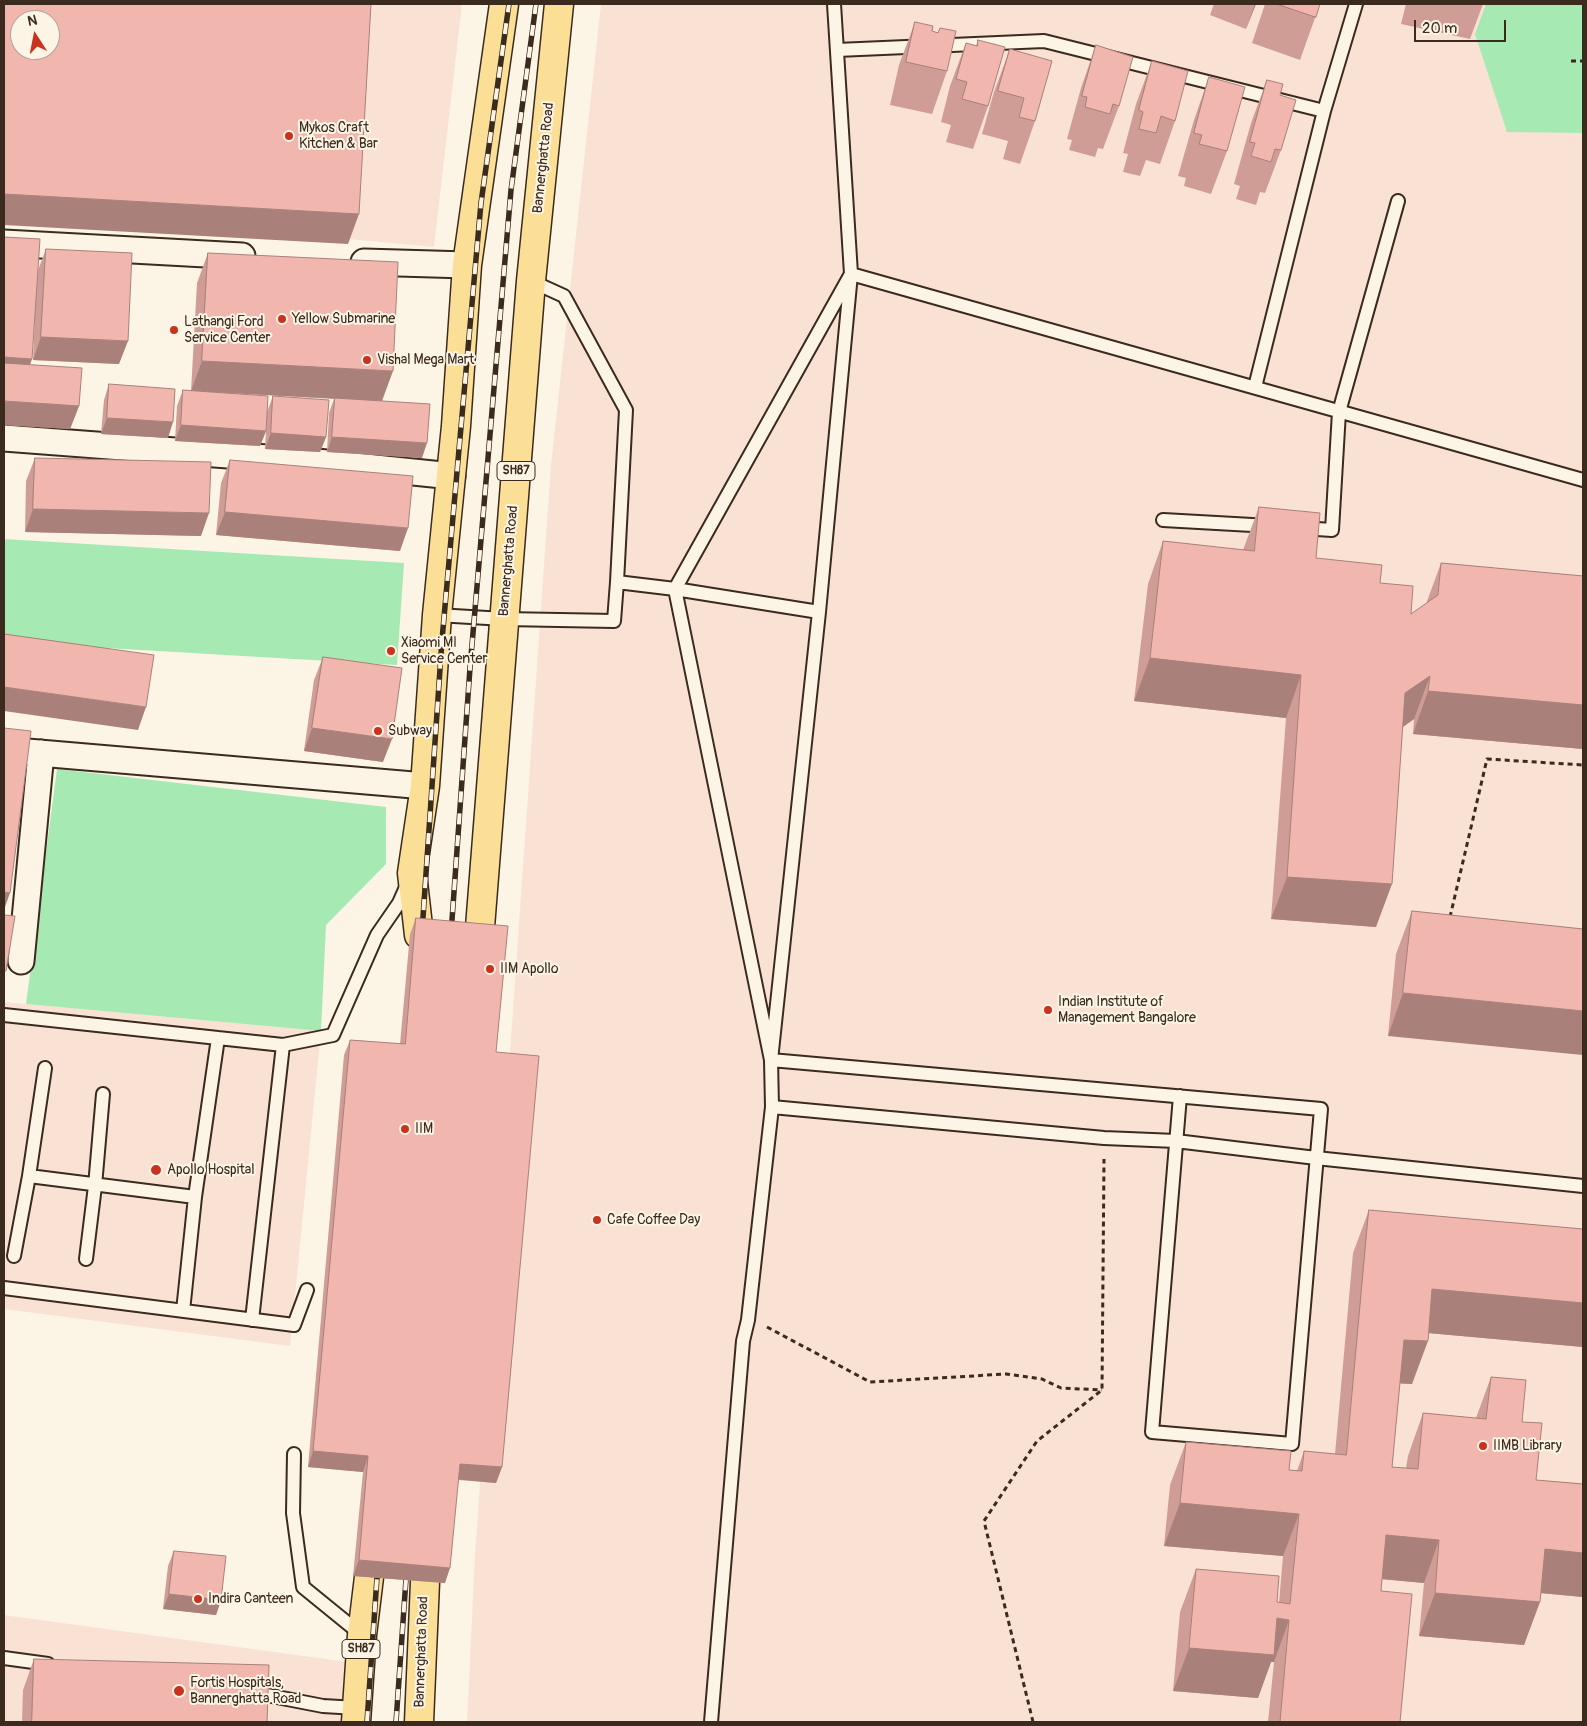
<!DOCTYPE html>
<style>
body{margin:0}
#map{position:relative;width:1587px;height:1726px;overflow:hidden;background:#fcf5e5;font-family:Pangolin,sans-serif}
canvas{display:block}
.frame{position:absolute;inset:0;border:5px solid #3b2a1e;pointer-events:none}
.north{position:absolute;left:10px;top:10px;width:50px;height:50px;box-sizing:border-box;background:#fcf5e5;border:1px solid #afa495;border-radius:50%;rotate:349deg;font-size:14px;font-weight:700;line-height:20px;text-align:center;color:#3b2a1e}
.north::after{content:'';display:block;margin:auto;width:18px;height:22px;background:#c8321e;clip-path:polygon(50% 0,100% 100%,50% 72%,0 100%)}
.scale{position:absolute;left:1414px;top:20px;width:92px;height:22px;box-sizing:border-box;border:2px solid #3b2a1e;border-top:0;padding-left:6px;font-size:15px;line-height:18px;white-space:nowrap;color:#3b2a1e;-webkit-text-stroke:4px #fcf5e5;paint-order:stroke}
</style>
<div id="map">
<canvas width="1587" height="1726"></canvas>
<div class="frame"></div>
<div class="north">N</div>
<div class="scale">20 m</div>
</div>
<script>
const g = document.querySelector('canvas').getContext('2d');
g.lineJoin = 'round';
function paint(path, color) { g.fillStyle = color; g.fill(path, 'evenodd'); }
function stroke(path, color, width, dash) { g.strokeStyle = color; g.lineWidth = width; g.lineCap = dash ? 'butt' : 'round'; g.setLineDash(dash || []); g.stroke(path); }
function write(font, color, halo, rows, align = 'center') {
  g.font = font + ' Pangolin,sans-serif'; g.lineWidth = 4; g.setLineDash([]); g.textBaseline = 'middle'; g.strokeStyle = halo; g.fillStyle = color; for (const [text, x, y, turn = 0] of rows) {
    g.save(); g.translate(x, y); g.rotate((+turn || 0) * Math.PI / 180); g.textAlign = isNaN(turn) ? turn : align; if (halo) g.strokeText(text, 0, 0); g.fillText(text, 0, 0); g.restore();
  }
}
const built = new Path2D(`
 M 4,4 L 462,4 L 434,247 L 4,207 ZM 20,20 L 50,20 L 50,50 L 20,50 Z
 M 601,4 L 1583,4 L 1583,1722 L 467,1722 L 475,1555 L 551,465 Z
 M 4,1002 L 321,1031 L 290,1346 L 4,1309 Z
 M 4,1615 L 355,1663 L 353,1722 L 4,1722 Z`);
const green = new Path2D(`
 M 1486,4 L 1583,4 L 1583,133 L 1507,132 L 1475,34 Z
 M 4,539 L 404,563 L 397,665 L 4,642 Z
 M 57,769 L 386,807 L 386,864 L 326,925 L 321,1031 L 26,1004 Z`);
const path = new Path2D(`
 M 1571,61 L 1583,61
 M 1450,917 L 1487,759 L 1583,765
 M 767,1327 L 870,1382 L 1006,1374 L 1042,1379 L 1061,1388 L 1102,1390
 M 1033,1722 L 984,1521 L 1037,1441 L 1102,1390 L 1104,1159`);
const service = new Path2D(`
 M 837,50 L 1044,41 L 1324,111 L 1356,4
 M 531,281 L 564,296 L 626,410 L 617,582
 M 1255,387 L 1324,111
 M 1163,520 L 1270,526
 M 1302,528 L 1332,530 L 1339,412 L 1398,201
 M 437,615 L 504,619 L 614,621 L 617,582 L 675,589 L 819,612
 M 4,1015 L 283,1045 L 333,1035 L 377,935 L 399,903 L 407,885
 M 45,1068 L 29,1176 L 195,1197
 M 1180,1096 L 1152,1432 L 1292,1444 L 1321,1109 L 771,1060 L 675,589 L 851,274 L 1583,480
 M 772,1107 L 1104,1138 L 1176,1141 L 1316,1158 L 1583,1186
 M 14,1256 L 29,1176
 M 86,1259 L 95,1186 L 103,1094
 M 4,1288 L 294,1325 L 307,1290
 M 183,1311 L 195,1197 L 218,1038
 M 252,1320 L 283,1045
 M 294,1454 L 293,1513 L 303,1587 L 362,1635
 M 4,1658 L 48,1664
 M 251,1692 L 323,1706 L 357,1708
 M 711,1722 L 743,1341 L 748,1320 L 772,1107 L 771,1060 L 819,612 L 851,274 L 834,4`);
const minor = new Path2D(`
 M 4,243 L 242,256
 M 364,262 L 467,265
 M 4,438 L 307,461 L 452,476
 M 4,750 L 425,786
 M 21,961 L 41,753`);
const primary = new Path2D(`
 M 419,935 L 412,873 L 425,786 L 437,615 L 456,426 L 467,265 L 504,4
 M 479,940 L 531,281 L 559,4
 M 356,1722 L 362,1635 L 369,1577
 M 419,1722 L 425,1582`);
const rail = new Path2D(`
 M 422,932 L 442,640 L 481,203 L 509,4
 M 451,934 L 470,668 L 511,190 L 536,4
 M 367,1722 L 378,1563
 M 396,1722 L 407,1565`);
const wall = new Path2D(`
 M 1214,4 L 1256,4 L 1246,29 L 1210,15 Z
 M 1265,4 L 1320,4 L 1300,60 L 1252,43 Z
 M 1406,4 L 1483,4 L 1470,39 L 1401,24 Z
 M 915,22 L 932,31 L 938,33 L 940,28 L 947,71 L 932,114 L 890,105 L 899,65 Z
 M 978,40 L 988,106 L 973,149 L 946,142 L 951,125 L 941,122 L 950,86 L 966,43 L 976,46 Z
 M 1096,45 L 1119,106 L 1103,149 L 1098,148 L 1095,157 L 1069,150 L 1072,140 L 1067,139 L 1081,88 Z
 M 1010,49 L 1035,121 L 1020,164 L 1003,159 L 1008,141 L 982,134 L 994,92 Z
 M 1152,61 L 1175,121 L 1160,164 L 1146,160 L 1140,176 L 1123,172 L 1128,154 L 1123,153 L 1136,104 Z
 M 1209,77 L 1227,151 L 1211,194 L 1184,186 L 1186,178 L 1178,176 L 1194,120 Z
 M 1267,80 L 1280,95 L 1281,150 L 1265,193 L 1260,192 L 1256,205 L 1236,199 L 1240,186 L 1234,184 L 1251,123 Z
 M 46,249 L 119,364 L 33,360 L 35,316 L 30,365 L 79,406 L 70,429 L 4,425 L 38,270 Z
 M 208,253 L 382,401 L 422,458 L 327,452 L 329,413 L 334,399 L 212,392 L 266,431 L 260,446 L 175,441 L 177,406 L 183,390 L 191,391 L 197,283 Z
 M 109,384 L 168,438 L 101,434 L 104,400 Z
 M 273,396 L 326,437 L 320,452 L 265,449 L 267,412 Z
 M 35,458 L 201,536 L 25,532 L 26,481 Z
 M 230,460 L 400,551 L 216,535 L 221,483 Z
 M 1259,507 L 1316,558 L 1380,583 L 1411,614 L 1426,604 L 1441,563 L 1583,576 L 1583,749 L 1413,734 L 1414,719 L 1403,727 L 1376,927 L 1271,919 L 1286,718 L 1134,701 L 1148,584 L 1163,541 L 1243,550 Z
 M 323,657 L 383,762 L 304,751 L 314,680 Z
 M 1412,911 L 1583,929 L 1388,1036 L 1396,954 Z
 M 416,918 L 496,1052 L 502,1467 L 496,1483 L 458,1480 L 445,1583 L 353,1576 L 363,1472 L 308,1467 L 344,1055 L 350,1040 L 400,1044 L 410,934 Z
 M 1369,1210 L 1583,1229 L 1583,1347 L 1428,1333 L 1412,1384 L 1400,1383 L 1392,1467 L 1406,1468 L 1408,1456 L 1423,1413 L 1476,1418 L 1491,1377 L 1522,1422 L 1536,1480 L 1583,1484 L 1583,1597 L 1541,1593 L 1524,1645 L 1419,1636 L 1424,1583 L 1382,1579 L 1381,1591 L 1400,1722 L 1268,1722 L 1274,1662 L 1271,1662 L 1258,1698 L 1173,1691 L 1180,1612 L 1196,1569 L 1279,1603 L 1283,1556 L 1164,1546 L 1170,1485 L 1186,1442 L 1289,1470 L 1297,1471 L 1304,1451 L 1335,1454 L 1353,1253 Z
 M 174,1551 L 221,1600 L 216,1615 L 163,1609 L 168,1566 Z
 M 34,1659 L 267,1722 L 22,1722 L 23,1690 Z`);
const shadedWall = new Path2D(`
 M 1255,4 L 1256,4 L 1246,29 Z
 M 4,194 L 359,214 L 348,244 L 4,225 Z
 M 41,337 L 128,341 L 119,364 L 33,360 Z
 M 4,357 L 32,359 L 24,382 L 4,381 Z
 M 202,361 L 393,371 L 382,401 L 191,391 Z
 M 4,401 L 79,406 L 70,429 L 4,425 Z
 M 107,418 L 173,422 L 168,438 L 101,434 Z
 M 181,425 L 266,431 L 260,446 L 175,441 Z
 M 271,433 L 326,437 L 320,452 L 265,449 Z
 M 332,437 L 427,443 L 422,458 L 327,452 Z
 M 33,509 L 209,513 L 201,536 L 25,532 Z
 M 225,512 L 408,528 L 400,551 L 216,535 Z
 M 1150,658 L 1301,675 L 1286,718 L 1134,701 Z
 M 1430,676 L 1414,719 L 1390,736 L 1405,693 Z
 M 4,687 L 146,707 L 138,730 L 4,711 Z
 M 1428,691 L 1583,705 L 1583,749 L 1413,734 Z
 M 312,728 L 392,739 L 383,762 L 304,751 Z
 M 1287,877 L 1392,884 L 1376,927 L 1271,919 Z
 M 4,892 L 10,893 L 4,910 Z
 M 1403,993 L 1583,1011 L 1583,1055 L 1388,1036 Z
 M 1432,1289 L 1583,1303 L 1583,1347 L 1417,1332 Z
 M 1404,1340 L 1428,1341 L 1412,1384 L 1388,1383 Z
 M 313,1451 L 368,1456 L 363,1472 L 308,1467 Z
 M 460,1464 L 502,1467 L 496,1483 L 454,1479 Z
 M 1180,1503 L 1299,1514 L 1283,1556 L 1164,1546 Z
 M 1386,1535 L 1439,1540 L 1424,1583 L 1370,1578 Z
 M 1545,1549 L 1583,1553 L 1583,1597 L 1529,1592 Z
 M 359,1560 L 450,1568 L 445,1583 L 353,1576 Z
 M 1435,1593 L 1540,1602 L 1524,1645 L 1419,1636 Z
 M 169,1594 L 221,1600 L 216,1615 L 163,1609 Z
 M 1277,1618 L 1289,1620 L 1274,1662 L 1271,1662 L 1258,1698 L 1173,1691 L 1189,1648 Z`);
const building = new Path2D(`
 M 4,4 L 371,4 L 359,214 L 4,194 ZM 20,20 L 50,20 L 50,50 L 20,50 Z
 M 1277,4 L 1320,4 L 1316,17 Z
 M 915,22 L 933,26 L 932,31 L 938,33 L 940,28 L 956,31 L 947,71 L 906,62 Z
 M 978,40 L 1005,47 L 988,106 L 962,99 L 967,82 L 956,79 L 966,43 L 977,46 Z
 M 1096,45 L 1133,57 L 1119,106 L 1113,104 L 1110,114 L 1085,107 L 1087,97 L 1082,96 Z
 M 1010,49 L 1052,61 L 1035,121 L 1019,117 L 1024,98 L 998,91 Z
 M 1152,61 L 1188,71 L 1175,121 L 1161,116 L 1156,133 L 1139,129 L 1143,112 L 1139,110 Z
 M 1209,77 L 1245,87 L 1227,151 L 1199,144 L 1202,135 L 1194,133 Z
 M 1267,80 L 1283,84 L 1280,95 L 1296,100 L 1281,150 L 1275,149 L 1271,162 L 1251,156 L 1255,143 L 1250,142 Z
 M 4,237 L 40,239 L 32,359 L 4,357 Z
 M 46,249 L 132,253 L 128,341 L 41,337 Z
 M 208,253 L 398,262 L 393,371 L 202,361 Z
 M 4,363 L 82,368 L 79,406 L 4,401 Z
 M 109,384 L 175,389 L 173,422 L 107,418 Z
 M 183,390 L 268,396 L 266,431 L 181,425 Z
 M 273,396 L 329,400 L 326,437 L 271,433 Z
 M 335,398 L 430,404 L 427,443 L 332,437 Z
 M 35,458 L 211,462 L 209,513 L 33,509 Z
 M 230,460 L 413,476 L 408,528 L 225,512 Z
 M 1259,507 L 1320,513 L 1316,558 L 1382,565 L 1380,583 L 1413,586 L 1411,614 L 1438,595 L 1441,563 L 1583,576 L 1583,705 L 1428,691 L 1430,676 L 1405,693 L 1392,884 L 1287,877 L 1301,675 L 1150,658 L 1163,541 L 1254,551 Z
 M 4,634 L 154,655 L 146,707 L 4,687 Z
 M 323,657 L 402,668 L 392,739 L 312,728 Z
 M 4,728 L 31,731 L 10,893 L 4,892 Z
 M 1412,911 L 1583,929 L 1583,1011 L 1403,993 Z
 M 4,915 L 15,916 L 6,971 L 4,971 Z
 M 416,918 L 508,926 L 496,1052 L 539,1056 L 502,1467 L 460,1464 L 450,1568 L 359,1560 L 368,1456 L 313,1451 L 350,1040 L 405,1044 Z
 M 1369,1210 L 1583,1229 L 1583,1303 L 1432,1289 L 1428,1341 L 1404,1340 L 1392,1467 L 1418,1469 L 1423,1413 L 1486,1419 L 1491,1377 L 1526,1380 L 1522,1422 L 1542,1423 L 1536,1480 L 1583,1484 L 1583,1553 L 1545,1549 L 1540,1602 L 1435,1593 L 1439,1540 L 1386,1535 L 1381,1591 L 1412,1594 L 1400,1722 L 1280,1722 L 1289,1620 L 1277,1618 L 1274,1655 L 1189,1648 L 1196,1569 L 1279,1576 L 1277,1602 L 1290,1604 L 1299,1514 L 1180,1503 L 1186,1442 L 1291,1451 L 1289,1470 L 1302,1471 L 1304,1451 L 1346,1455 Z
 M 174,1551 L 226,1556 L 221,1600 L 169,1594 Z
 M 34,1659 L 269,1665 L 267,1722 L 32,1722 Z`);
const markers = [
 [289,136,5,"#c8321e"],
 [282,319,5,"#c8321e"],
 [174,330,5,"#c8321e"],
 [367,360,5,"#c8321e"],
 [391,651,5,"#c8321e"],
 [378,731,5,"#c8321e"],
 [490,969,5,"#c8321e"],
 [1048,1010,5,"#c8321e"],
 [405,1129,5,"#c8321e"],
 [156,1170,6,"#c8321e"],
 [597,1220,5,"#c8321e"],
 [1483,1446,5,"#c8321e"],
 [198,1599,5,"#c8321e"],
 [179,1691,6,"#c8321e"]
];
const shields = [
 [516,471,38],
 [361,1649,38]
];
const shieldNames = [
 ["SH87",516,471],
 ["SH87",361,1649]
];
const poiNames = [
 ["Mykos Craft",299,128],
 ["Kitchen & Bar",299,144],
 ["Yellow Submarine",292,319],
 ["Lathangi Ford",184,322],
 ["Service Center",184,338],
 ["Vishal Mega Mart",377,360],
 ["Xiaomi MI",401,643],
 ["Service Center",401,659],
 ["Subway",388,731],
 ["IIM Apollo",500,969],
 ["Indian Institute of",1058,1002],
 ["Management Bangalore",1058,1018],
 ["IIM",415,1129],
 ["Apollo Hospital",167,1170],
 ["Cafe Coffee Day",607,1220],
 ["IIMB Library",1493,1446],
 ["Indira Canteen",208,1599],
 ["Fortis Hospitals,",190,1683],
 ["Bannerghatta Road",190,1699]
];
const streetNames = [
 ["Bannerghatta Road",544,158,-84],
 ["Bannerghatta Road",509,561,-85],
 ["Bannerghatta Road",422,1652,-88]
];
paint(built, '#f9e2d4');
paint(green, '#a7e9b2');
stroke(service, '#3b2a1e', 16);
stroke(minor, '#3b2a1e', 29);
stroke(primary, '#3b2a1e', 31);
stroke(path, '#3b2a1e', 3, [5, 4]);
stroke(service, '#fcf5e5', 12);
stroke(minor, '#fcf5e5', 25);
stroke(primary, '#fbdf96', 28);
stroke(rail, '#3b2a1e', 5.5);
stroke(rail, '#fcf5e5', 4, [11]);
paint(wall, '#cf9d96');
paint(shadedWall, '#a9807a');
paint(building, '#f1b7ae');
stroke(building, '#a9807a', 1);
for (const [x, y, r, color] of markers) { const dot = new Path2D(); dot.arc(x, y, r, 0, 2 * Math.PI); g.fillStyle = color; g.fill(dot); stroke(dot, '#fcf5e5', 2); }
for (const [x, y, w] of shields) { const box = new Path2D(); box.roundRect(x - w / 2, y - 9.5, w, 19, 4); g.fillStyle = '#fcf5e5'; g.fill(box); stroke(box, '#3b2a1e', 1); }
write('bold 12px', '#3b2a1e', null, shieldNames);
write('14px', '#3b2a1e', '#fcf5e5', poiNames, 'left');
write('14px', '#3b2a1e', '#fcf5e5', streetNames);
</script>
